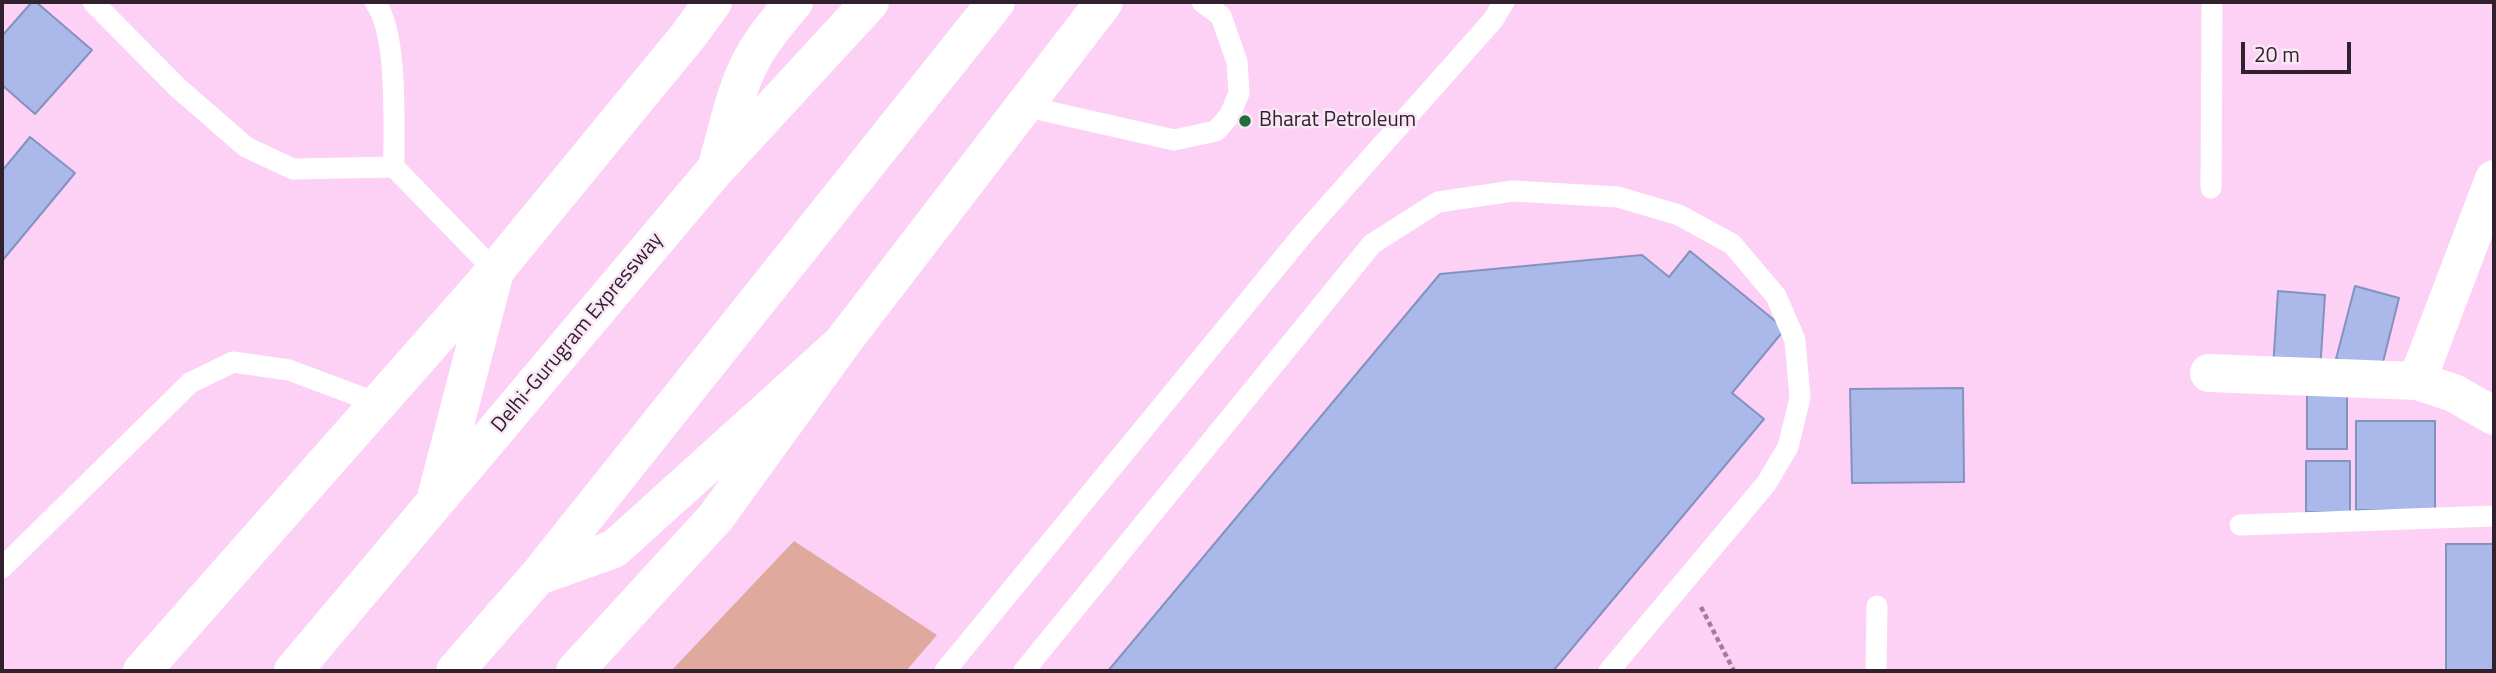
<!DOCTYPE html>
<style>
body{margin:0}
#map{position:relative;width:2496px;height:673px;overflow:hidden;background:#fdd0f6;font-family:"Titillium Web",sans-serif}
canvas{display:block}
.frame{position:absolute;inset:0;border:4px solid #31212f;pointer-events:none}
.scale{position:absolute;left:2241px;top:42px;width:110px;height:32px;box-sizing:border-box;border:4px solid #31212f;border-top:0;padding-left:9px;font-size:21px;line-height:24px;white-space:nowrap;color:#31212f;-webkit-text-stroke:5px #f9e7f6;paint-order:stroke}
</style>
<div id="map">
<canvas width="2496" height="673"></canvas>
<div class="frame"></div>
<div class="scale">20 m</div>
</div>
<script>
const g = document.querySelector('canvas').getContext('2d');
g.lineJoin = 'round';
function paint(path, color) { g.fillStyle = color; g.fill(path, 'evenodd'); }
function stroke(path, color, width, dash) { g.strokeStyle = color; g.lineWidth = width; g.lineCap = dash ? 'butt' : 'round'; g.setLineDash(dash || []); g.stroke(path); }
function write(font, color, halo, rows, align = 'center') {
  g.font = font + ' "Titillium Web",sans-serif'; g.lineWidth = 5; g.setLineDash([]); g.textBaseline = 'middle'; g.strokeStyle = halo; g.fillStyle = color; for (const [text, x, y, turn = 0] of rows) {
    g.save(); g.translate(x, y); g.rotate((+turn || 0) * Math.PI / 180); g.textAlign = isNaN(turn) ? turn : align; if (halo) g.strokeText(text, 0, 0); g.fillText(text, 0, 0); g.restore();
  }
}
const green = new Path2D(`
 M 794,541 L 937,635 L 906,671 L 671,671 Z`);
const building = new Path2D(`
 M 32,2 L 36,2 L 92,50 L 35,114 L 2,85 L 2,36 Z
 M 30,137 L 75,173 L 2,261 L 2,171 Z
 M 1690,251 L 1785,329 L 1732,393 L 1764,419 L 1553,671 L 1108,671 L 1440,274 L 1642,255 L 1669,277 Z
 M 2355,286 L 2399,298 L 2381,370 L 2336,359 Z
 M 2278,291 L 2325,295 L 2320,371 L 2273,368 Z
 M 1963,388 L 1964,482 L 1852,483 L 1850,389 Z
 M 2307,394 L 2347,394 L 2347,449 L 2307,449 Z
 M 2356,421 L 2435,421 L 2435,510 L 2356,510 Z
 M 2306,461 L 2350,461 L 2350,512 L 2306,512 Z
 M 2446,544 L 2494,544 L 2494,671 L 2446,671 Z`);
const path = new Path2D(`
 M 1701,607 L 1734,671`);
const service = new Path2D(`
 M 93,2 L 177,87 L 246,147 L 293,169 L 394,167
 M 375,2 C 399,36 393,124 394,167 L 495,271
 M 1024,106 L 1174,140 L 1216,131 L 1230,115 L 1239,93 L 1237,62 L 1221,16 L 1202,2
 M 2211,188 L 2212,2
 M 2240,525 L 2494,516
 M 2,568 L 190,383 L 233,362 L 289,370 L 377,403
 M 945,671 L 1305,232 L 1493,20 L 1504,2
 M 1024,671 L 1372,244 L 1438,202 L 1513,191 L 1618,197 L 1679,215 L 1732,244 L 1776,296 L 1795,340 L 1800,398 L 1788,447 L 1766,484 L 1609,671
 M 1876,671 L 1877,606`);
const minor = new Path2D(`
 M 2209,373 L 2417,381 L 2454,393 L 2494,416
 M 2417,381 L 2494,179`);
const secondary = new Path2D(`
 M 142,671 L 495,271 L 688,36 L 713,2
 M 575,671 L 716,517 L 842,343 L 1104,2`);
const motorway = new Path2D(`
 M 718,162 C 728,128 735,90 752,59 C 763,38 779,20 794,2
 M 437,494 L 495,271
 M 538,576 L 614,549 L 842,343
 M 293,671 L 715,170 L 870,2
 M 455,671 L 538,576 L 996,2`);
const markers = [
 [1245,121,7,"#216d3c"]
];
const poiNames = [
 ["Bharat Petroleum",1259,121]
];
const streetNames = [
 ["Delhi-Gurugram Expressway",578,333,-50]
];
paint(green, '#e0a99e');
paint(building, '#aab9e9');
stroke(building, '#8492c0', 2);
stroke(path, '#9d7e98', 4.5, [5, 3.5]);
stroke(service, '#fff', 21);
stroke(minor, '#fff', 38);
stroke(secondary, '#fff', 38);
stroke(motorway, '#fff', 38);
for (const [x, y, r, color] of markers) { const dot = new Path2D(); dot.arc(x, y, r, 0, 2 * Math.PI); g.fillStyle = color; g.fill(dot); stroke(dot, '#f9e7f6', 2.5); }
write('21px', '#31212f', '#f9e7f6', poiNames, 'left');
write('21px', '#31212f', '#f9e7f6', streetNames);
</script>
